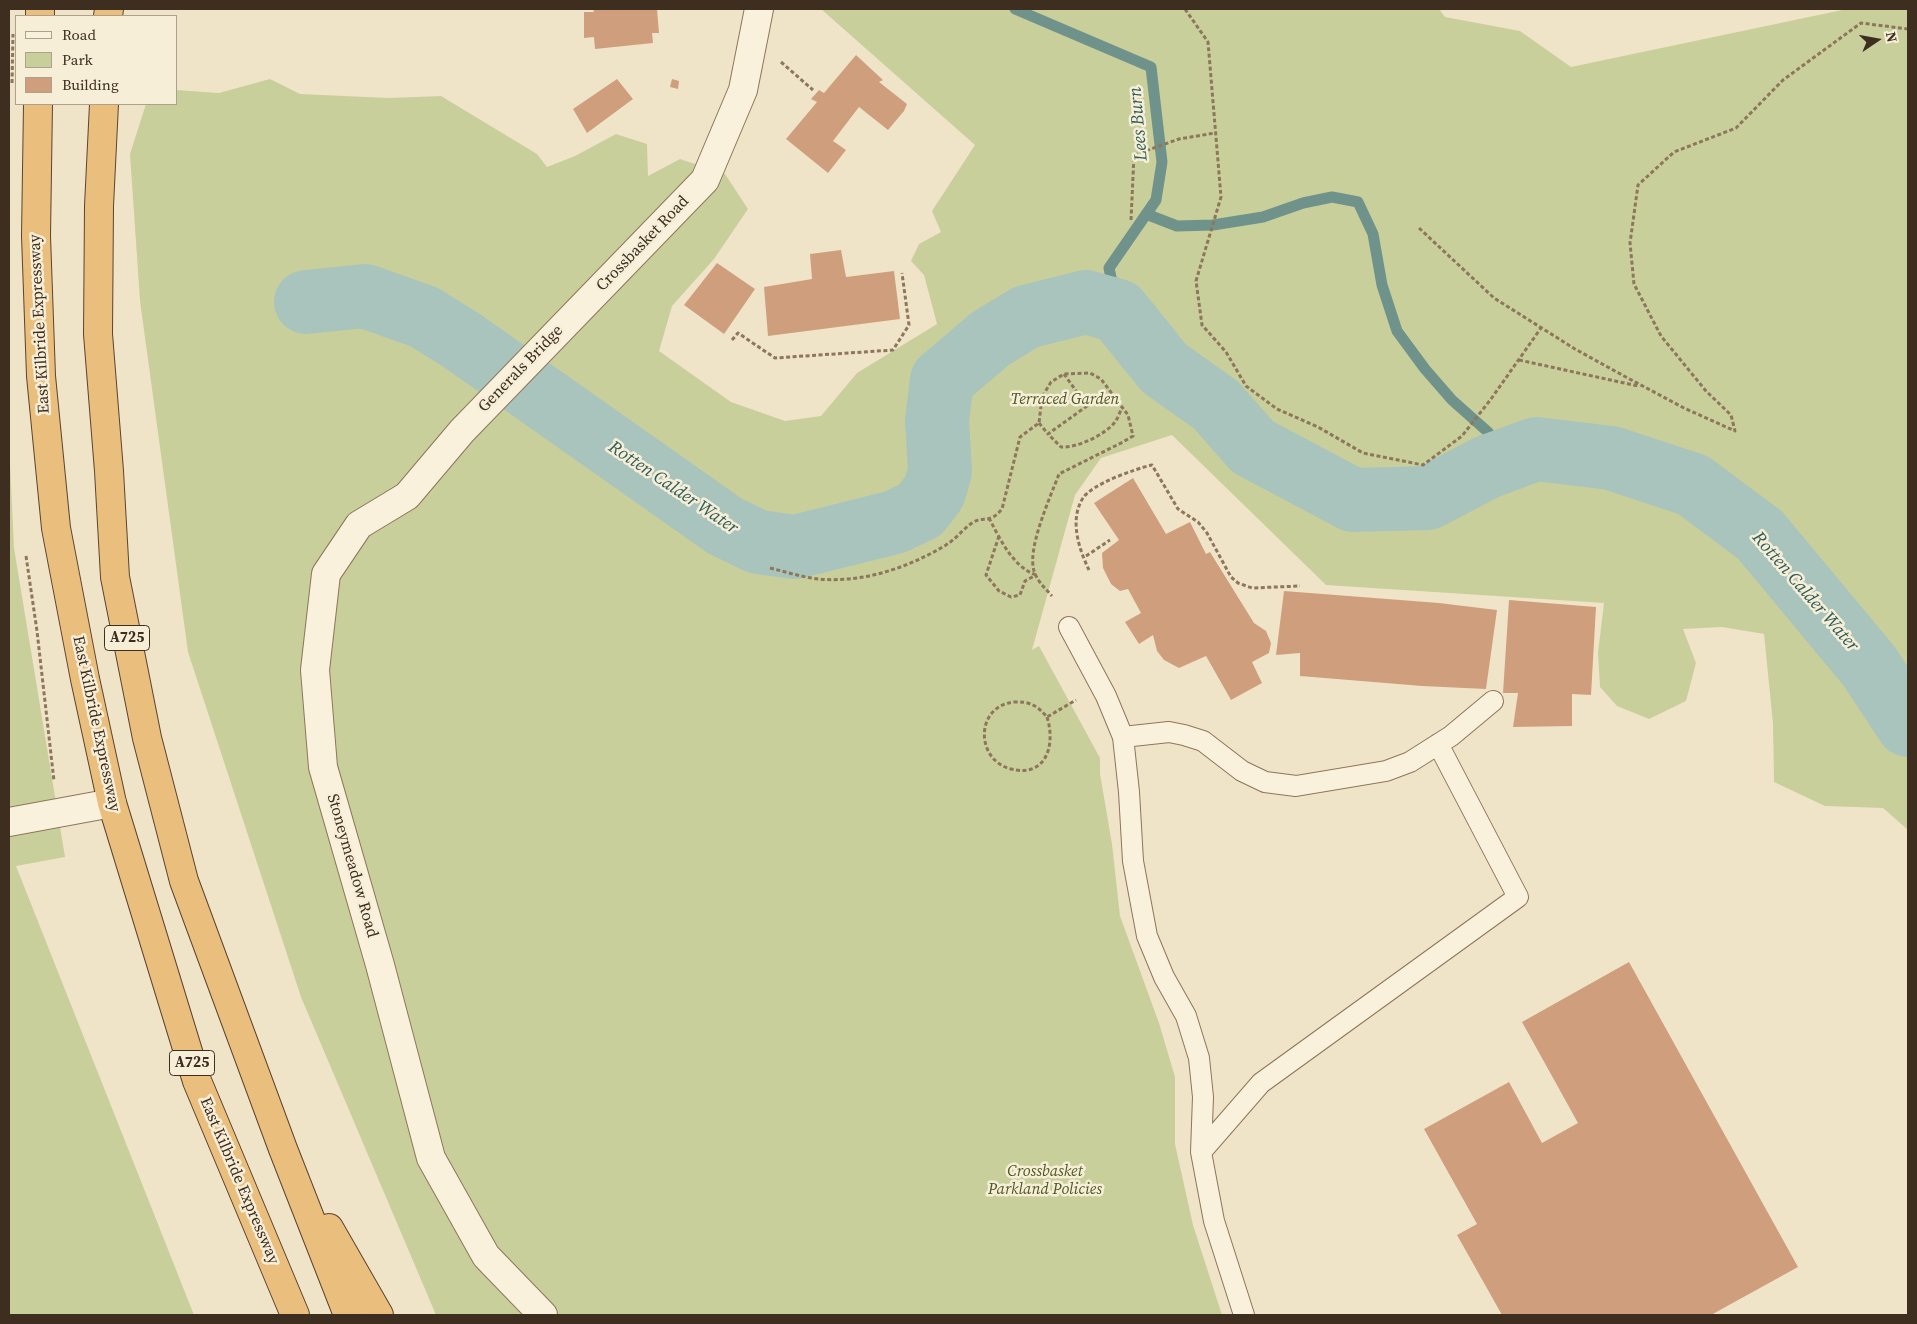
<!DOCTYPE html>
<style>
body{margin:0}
#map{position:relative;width:1917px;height:1324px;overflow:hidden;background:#f0e4c8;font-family:"Source Serif 4",serif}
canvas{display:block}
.frame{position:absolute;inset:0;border:10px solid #3d2e20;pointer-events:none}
.legend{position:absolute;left:15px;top:15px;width:162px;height:90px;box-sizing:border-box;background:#f7eed8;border:1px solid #ada18e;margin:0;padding:6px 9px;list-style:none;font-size:15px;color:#3d2e20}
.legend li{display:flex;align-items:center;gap:10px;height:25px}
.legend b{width:25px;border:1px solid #ada18e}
.north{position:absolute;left:1852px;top:15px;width:50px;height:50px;-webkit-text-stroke:4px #f7eed8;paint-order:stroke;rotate:78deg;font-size:14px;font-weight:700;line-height:20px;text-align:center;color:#3d2e20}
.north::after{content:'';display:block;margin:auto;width:18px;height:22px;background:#3d2e20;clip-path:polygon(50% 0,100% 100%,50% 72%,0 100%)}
</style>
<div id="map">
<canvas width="1917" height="1324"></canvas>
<div class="frame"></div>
<ul class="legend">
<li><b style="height:6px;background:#faf1dc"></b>Road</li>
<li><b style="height:14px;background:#c9cf9b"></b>Park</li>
<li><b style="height:14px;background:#cf9f7d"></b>Building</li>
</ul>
<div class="north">N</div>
</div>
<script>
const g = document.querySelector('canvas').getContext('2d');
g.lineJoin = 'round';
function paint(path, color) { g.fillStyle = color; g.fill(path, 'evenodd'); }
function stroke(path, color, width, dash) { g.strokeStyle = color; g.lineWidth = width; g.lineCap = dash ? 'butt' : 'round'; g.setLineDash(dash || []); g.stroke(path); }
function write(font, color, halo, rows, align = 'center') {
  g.font = font + ' "Source Serif 4",serif'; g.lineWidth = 5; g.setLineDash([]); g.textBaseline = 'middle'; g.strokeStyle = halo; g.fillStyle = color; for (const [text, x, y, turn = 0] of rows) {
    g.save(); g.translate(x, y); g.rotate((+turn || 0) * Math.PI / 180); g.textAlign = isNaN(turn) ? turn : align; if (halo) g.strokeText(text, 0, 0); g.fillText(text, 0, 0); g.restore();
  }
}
const green = new Path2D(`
 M 821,9 L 1439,9 L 1445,17 L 1520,31 L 1571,67 L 1847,9 L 1908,9 L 1908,830 L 1883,808 L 1825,806 L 1774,782 L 1773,724 L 1764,634 L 1722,627 L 1683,629 L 1696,663 L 1686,701 L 1649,719 L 1617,706 L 1600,687 L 1598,653 L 1604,603 L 1326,585 L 1172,435 L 1101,458 L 1075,495 L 1032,650 L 1039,646 L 1100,758 L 1100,774 L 1112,844 L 1120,916 L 1159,1023 L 1175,1077 L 1175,1144 L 1193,1225 L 1222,1315 L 436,1315 L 301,997 L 188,652 L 140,301 L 130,154 L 146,104 L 176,104 L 176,90 L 219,93 L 270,79 L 300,94 L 389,98 L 441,96 L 537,154 L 547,167 L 575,156 L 616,134 L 647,144 L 648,176 L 680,159 L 725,174 L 748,209 L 714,259 L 672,306 L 659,351 L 731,402 L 785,421 L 821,416 L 857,373 L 937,324 L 924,275 L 911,261 L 919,244 L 941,232 L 932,211 L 975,145 Z
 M 9,441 L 14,548 L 65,857 L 16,866 L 194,1315 L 9,1315 Z`);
const stream = new Path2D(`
 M 1015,9 L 1151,67 L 1162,162 L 1156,200 L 1109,268 L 1118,311
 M 1146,214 L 1177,226 L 1213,225 L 1263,217 L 1303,203 L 1332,197 L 1358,202 L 1373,234 L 1382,285 L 1397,331 L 1425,369 L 1452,400 L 1488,432 L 1506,459`);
const river = new Path2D(`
 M 306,302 L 365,296 L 424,317 L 461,340 L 725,526 L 758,542 L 795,547 L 895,522 L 920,510 L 934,492 L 940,471 L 937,420 L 942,380 L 990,339 L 1026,317 L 1086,302 L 1118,311 L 1164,368 L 1216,405 L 1253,447 L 1353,500 L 1428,498 L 1487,467 L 1536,449 L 1611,458 L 1693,485 L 1760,535 L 1869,666 L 1908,725`);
const building = new Path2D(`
 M 593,9 L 657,9 L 659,33 L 652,33 L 653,43 L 595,49 L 594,37 L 584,38 L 584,12 L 594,12 Z
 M 856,55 L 883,80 L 879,82 L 907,104 L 904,111 L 888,130 L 859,107 L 833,141 L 846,150 L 828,173 L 786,139 L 817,102 L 811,99 L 819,90 L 824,93 Z
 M 617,79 L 633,99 L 587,133 L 573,109 Z
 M 672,79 L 679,81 L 678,89 L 670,87 Z
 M 841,250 L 846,277 L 894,271 L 900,319 L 768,336 L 764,287 L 812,279 L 810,254 Z
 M 717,263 L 755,289 L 724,334 L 684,305 Z
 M 1133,478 L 1166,534 L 1190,522 L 1206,554 L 1210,552 L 1254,623 L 1266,631 L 1271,643 L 1269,653 L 1252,662 L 1262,683 L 1231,700 L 1206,656 L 1179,668 L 1164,660 L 1157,651 L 1153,635 L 1139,644 L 1125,622 L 1141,613 L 1128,589 L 1120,591 L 1111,584 L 1103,568 L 1102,553 L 1119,540 L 1094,503 Z
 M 1284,591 L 1439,603 L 1497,610 L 1486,689 L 1422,686 L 1300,676 L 1300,653 L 1276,655 Z
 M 1509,600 L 1596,607 L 1591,695 L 1572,694 L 1572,726 L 1513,727 L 1518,693 L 1503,693 Z
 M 1629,962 L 1798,1267 L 1711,1315 L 1502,1315 L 1457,1235 L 1477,1224 L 1424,1129 L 1509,1082 L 1542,1143 L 1578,1123 L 1522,1022 Z`);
const path = new Path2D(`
 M 1185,9 L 1208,42 L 1221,197 L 1196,281 L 1202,325 L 1226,352 L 1246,386 L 1277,409 L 1318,427 L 1363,453 L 1423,465 L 1462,436 L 1491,399 L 1541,328
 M 781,62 L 813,90
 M 12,83 L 13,34
 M 1131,220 L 1134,155 L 1179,139 L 1215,133
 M 1419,228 L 1494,298 L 1575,349 L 1624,376 L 1684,408 L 1735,431 L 1731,415 L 1706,391 L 1661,336 L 1634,284 L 1630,243 L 1638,185 L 1674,152 L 1736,128 L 1783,80 L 1861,23 L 1908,29
 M 732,340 L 738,333 L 775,358 L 893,350 L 909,325 L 902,273
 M 1519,360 L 1638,386
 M 1064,374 L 1087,406 L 1048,434 L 1061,447 C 1077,448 1105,435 1115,422 C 1118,418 1120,412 1122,407
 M 1039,423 L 1048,434
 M 989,518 C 1000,539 1013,567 1036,575
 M 999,536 L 986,575 L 999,591 L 1011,597 L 1020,595 L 1025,581 L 1036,575
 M 26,556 L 37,631 L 54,781
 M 1086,556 L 1110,540
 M 770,568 C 786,572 802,577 818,579 C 863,583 908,568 946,545 C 956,539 963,529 972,523 C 984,515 989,525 1002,509 L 1020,437 L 1039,423 L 1042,397 L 1051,382 L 1064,374 L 1090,373 L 1101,379 L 1128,415 L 1133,436 L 1123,442 L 1059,474 C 1050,498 1027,548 1034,571 C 1037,581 1045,588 1052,596
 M 1089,570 C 1079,549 1069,520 1083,498 C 1092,484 1135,469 1152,465 L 1178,509 L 1198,522 L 1207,533 L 1231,577 L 1238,583 L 1252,588 L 1300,586
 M 1047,717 C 1056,745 1046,778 1011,769 C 975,760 975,706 1014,702 C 1029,701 1038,706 1047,717 L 1076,700`);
const service = new Path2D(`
 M 1069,627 L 1106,696 L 1123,737 L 1129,792 L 1133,861 L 1147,936 L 1164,977 L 1186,1016 L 1199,1058 L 1203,1097 L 1201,1152 L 1214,1221 L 1244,1315
 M 1123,737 L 1169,732 L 1184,735 L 1203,741 L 1242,771 L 1265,782 L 1296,786 L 1386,771 L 1410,762 L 1451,736 L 1493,701
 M 1201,1152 L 1261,1083 L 1518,897 L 1438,744`);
const minor = new Path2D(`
 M 9,822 L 112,803
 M 543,1315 L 486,1256 L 431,1158 L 380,965 L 323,767 L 315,670 L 326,574 L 359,525 L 407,496 L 462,431 L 705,180 L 743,90 L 759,9`);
const trunk = new Path2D(`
 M 40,16 L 40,9
 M 108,16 L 109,9
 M 38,104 L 36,236 L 41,376 L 56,528 L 85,679 L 112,803 L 197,1081 L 295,1315
 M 104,104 L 99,206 L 98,334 L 109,471 L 115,577 L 147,738 L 184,881 L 283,1149 L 348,1315
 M 329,1228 L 379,1315`);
const shields = [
 [127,638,45],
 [192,1063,45]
];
const shieldNames = [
 ["A725",127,638],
 ["A725",192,1063]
];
const streetNames = [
 ["Crossbasket Road",643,244,-46],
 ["East Kilbride Expressway",40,324,-93],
 ["Generals Bridge",521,369,-46],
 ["East Kilbride Expressway",96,724,78],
 ["Stoneymeadow Road",352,866,74],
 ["East Kilbride Expressway",239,1181,67]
];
const parkNames = [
 ["Terraced Garden",1065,400],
 ["Crossbasket",1045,1172],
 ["Parkland Policies",1045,1190]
];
const waterNames = [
 ["Lees Burn",1139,124,-95],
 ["Rotten Calder Water",673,488,34],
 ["Rotten Calder Water",1805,592,49]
];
paint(green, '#c9cf9b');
stroke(stream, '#6f938a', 11);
stroke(river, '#a9c4bc', 64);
paint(building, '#cf9f7d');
stroke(service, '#8d765c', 22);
stroke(minor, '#8d765c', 30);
stroke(trunk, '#5b4430', 30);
stroke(path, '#8d765c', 3, [4, 2.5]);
stroke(service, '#faf1dc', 20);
stroke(minor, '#faf1dc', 28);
stroke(trunk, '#eabe7c', 28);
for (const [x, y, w] of shields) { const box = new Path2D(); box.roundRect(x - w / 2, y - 12.5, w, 25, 4); g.fillStyle = '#f7eed8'; g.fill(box); stroke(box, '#3d2e20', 1); }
write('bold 15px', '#3d2e20', null, shieldNames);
write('16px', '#3d2e20', '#f7eed8', streetNames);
write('italic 16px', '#4d5a26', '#f7eed8', parkNames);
write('italic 18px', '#2f5d5a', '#f7eed8', waterNames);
</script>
